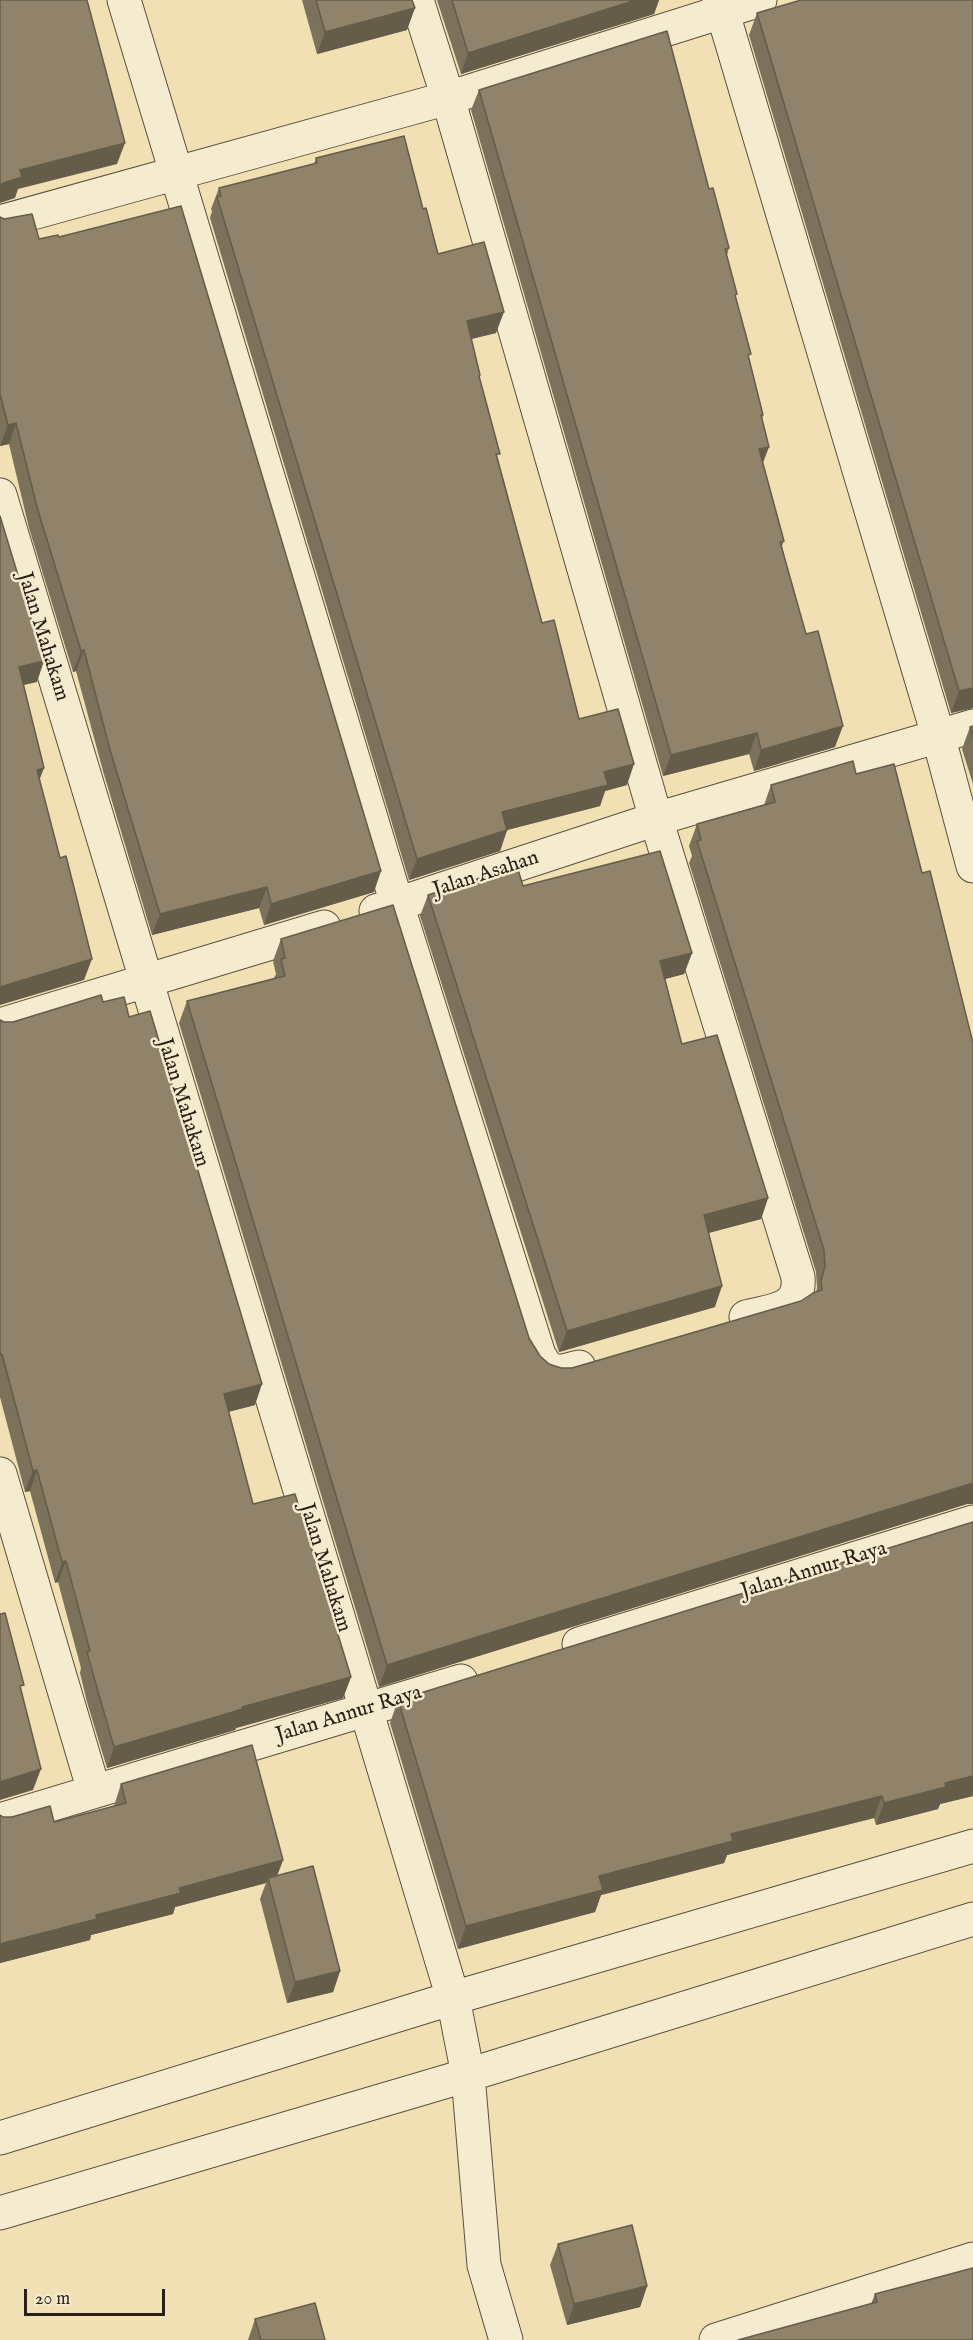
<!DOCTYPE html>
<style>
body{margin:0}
#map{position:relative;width:973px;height:2340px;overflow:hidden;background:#f0e0b4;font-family:"IM FELL English",serif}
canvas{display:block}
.scale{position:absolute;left:24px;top:2289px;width:141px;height:27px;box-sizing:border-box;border:3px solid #291f17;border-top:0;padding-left:8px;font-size:18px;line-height:21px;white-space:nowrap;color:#291f17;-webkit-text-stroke:4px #f5ebce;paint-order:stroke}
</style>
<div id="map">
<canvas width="973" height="2340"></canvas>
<div class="scale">20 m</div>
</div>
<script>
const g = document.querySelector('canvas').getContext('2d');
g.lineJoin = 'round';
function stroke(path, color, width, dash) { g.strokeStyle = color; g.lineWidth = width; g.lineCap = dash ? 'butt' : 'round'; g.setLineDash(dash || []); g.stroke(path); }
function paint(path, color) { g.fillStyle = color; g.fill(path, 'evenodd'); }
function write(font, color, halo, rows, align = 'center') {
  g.font = font + ' "IM FELL English",serif'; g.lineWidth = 5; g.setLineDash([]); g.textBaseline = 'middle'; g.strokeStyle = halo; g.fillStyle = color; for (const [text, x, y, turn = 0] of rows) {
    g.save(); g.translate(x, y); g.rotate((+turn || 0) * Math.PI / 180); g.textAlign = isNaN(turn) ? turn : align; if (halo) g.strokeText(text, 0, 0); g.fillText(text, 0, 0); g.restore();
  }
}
const minor = new Path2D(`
 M 124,0 L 397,904 L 539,1355 L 547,1368 L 559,1372 L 579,1367
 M 417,0 L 448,98 L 656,819 L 798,1277 C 801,1311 772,1310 746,1317
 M 719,0 L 938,735 L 973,866
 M 0,222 L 448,98 L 760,0
 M 0,495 L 453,1998 L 468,2075 L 484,2265 L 506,2340
 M 376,911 L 656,819 L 973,726
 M 0,1025 L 324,927
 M 0,1474 L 94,1791
 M 579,1644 L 973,1522
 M 0,1820 L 461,1681
 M 0,2138 L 453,1998 L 973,1846
 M 0,2213 L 468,2075 L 973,1919
 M 716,2340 L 973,2259`);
const wall = new Path2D(`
 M 302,0 L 412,0 L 407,30 L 317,54 Z
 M 437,0 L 659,0 L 654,14 L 461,74 Z
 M 973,0 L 973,708 L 951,713 L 749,35 L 757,13 Z
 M 479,90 L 709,189 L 729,248 L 727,255 L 749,360 L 763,415 L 762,419 L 763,463 L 784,541 L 782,546 L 835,747 L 754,771 L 749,754 L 663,776 L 471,110 Z
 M 316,158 L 423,209 L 438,254 L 496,333 L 471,339 L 498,459 L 542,623 L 579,719 L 627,785 L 605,791 L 600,806 L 507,830 L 500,851 L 409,880 L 210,218 L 212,211 L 211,209 L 219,188 L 314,164 Z
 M 0,217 L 39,239 L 374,892 L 264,925 L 259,908 L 152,935 L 103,771 L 76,671 L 73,672 L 29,528 L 9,444 L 0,446 Z
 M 973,726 L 973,784 L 962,749 L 970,727 Z
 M 771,785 L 967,1504 L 379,1687 L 179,1023 L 187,1001 L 274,978 L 276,974 L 273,961 L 281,939 L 540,1356 L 549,1364 L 561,1368 L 572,1368 L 801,1301 L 816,1292 L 817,1288 L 816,1272 L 689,863 L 692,856 L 689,846 L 697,824 L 764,805 Z
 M 523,886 L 692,953 L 684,974 L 665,979 L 682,1044 L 768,1198 L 761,1219 L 709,1233 L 715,1307 L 559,1352 L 420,916 L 428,895 Z
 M 103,1002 L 129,1017 L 255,1405 L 228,1412 L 253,1504 L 351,1677 L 343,1698 L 236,1728 L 235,1730 L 107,1768 L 87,1702 L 80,1673 L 81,1668 L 58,1582 L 55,1583 L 30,1491 L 25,1492 L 0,1397 L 0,1020 L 4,1022 L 13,1022 Z
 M 973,1522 L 973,1796 L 940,1804 L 938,1809 L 876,1825 L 874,1818 L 727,1855 L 724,1863 L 601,1895 L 595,1912 L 458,1949 L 390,1723 L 398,1700 Z
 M 121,1784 L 283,1860 L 277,1876 L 340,1971 L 333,1992 L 287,2003 L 260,1899 L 266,1883 L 175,1907 L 173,1914 L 91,1935 L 90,1940 L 0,1963 L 0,1815 L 3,1817 L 54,1822 L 114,1806 Z
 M 558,2244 L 647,2286 L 640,2307 L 567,2325 L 550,2265 Z
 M 973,2268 L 871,2304 L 875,2294 Z
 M 255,2319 L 325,2340 L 248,2340 Z`);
const shadedWall = new Path2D(`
 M 636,0 L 659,0 L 654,14 L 461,74 L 468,53 Z
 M 415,8 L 407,30 L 317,54 L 325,32 Z
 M 125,143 L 117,164 L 18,189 L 15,198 L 0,203 L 0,185 L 20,170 Z
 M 504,312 L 496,333 L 459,342 L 467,321 Z
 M 16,423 L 9,444 L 0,446 L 8,425 Z
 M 769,447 L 761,468 L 759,449 Z
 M 84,650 L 76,671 L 73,672 L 81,651 Z
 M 44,661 L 37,682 L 11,688 L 19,667 Z
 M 973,688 L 973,708 L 951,713 L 959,691 Z
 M 843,726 L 835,747 L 754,771 L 761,750 Z
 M 757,733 L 749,754 L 663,776 L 671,755 Z
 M 634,764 L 627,785 L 605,791 L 600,806 L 507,830 L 500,851 L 409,880 L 417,859 L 502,812 L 604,772 Z
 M 44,768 L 36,789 L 37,770 Z
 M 381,871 L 374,892 L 264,925 L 271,904 Z
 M 267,887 L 259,908 L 152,935 L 160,914 Z
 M 692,953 L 684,974 L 653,982 L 660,961 Z
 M 92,959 L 84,980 L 0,1005 L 0,987 L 2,986 Z
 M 768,1198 L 761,1219 L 696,1236 L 704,1215 Z
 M 722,1286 L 715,1307 L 559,1352 L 567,1331 Z
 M 262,1384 L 255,1405 L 216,1415 L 224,1394 Z
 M 37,1470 L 30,1491 L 25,1492 L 33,1471 Z
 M 973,1483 L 973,1504 L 967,1504 L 379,1687 L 387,1665 Z
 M 66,1561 L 58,1582 L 55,1583 L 62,1562 Z
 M 351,1677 L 343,1698 L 236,1728 L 235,1730 L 107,1768 L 114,1747 L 242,1707 Z
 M 41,1769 L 33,1790 L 0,1800 L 0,1782 Z
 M 973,1776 L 973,1796 L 940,1804 L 938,1809 L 876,1825 L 884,1803 L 945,1783 Z
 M 882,1796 L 874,1818 L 727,1855 L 724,1863 L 601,1895 L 595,1912 L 458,1949 L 466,1926 L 599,1876 L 731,1834 Z
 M 283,1860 L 275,1881 L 268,1878 L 266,1883 L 175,1907 L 173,1914 L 91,1935 L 90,1940 L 0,1963 L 0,1944 L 96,1915 L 179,1888 Z
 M 340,1971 L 333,1992 L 287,2003 L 295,1982 Z
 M 647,2286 L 640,2307 L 567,2325 L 574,2304 Z`);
const building = new Path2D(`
 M 0,0 L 87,0 L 125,143 L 20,170 L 22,177 L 3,183 L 0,185 Z
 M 316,0 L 412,0 L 415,8 L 325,32 Z
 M 452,0 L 636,0 L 468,53 Z
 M 801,0 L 973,0 L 973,688 L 959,691 L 757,13 Z
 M 667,31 L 709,189 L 713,188 L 729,248 L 725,249 L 737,294 L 735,295 L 751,354 L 748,355 L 763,415 L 761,415 L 769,447 L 759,449 L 784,541 L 780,542 L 806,634 L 818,631 L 843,726 L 761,750 L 757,733 L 671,755 L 479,90 Z
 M 404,136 L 423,209 L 426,208 L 438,254 L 484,242 L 504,312 L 467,321 L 480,375 L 479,376 L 500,454 L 496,454 L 542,623 L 554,620 L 579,719 L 618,709 L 634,764 L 604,772 L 608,785 L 502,812 L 507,830 L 417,859 L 217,197 L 221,196 L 219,188 L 317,163 L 316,158 Z
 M 181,206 L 381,871 L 271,904 L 267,887 L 160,914 L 110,750 L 84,650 L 81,651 L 37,507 L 16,423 L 8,425 L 0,394 L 0,217 L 4,219 L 32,214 L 39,239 L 58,235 L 59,237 Z
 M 0,516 L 44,661 L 19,667 L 44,768 L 37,770 L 60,858 L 66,856 L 92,959 L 0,987 Z
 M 973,726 L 973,737 L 970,727 Z
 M 853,761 L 856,774 L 894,764 L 922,873 L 930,871 L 973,1043 L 973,1483 L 387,1665 L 187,1001 L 285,976 L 281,959 L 285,958 L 281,939 L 393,905 L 529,1338 L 540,1356 L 549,1364 L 561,1368 L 572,1368 L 801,1301 L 813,1293 L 822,1290 L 821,1281 L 825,1266 L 824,1250 L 697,841 L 701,840 L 697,824 L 775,802 L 771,785 Z
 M 660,851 L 692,953 L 660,961 L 681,1041 L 682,1044 L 717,1035 L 768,1198 L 704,1215 L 722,1286 L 567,1331 L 428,895 L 517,866 L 523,886 Z
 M 101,995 L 103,1002 L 124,997 L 129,1017 L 150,1011 L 262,1384 L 224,1394 L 253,1504 L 295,1494 L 351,1677 L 242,1707 L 243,1709 L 114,1747 L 95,1681 L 87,1652 L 90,1651 L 66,1561 L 62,1562 L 37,1470 L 33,1471 L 2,1354 L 0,1355 L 0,1020 L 4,1022 L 13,1022 Z
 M 973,1522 L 973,1776 L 945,1783 L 946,1787 L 884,1803 L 882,1796 L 731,1834 L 733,1841 L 599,1876 L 603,1890 L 466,1926 L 398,1700 Z
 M 5,1613 L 24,1685 L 20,1686 L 41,1769 L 0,1782 L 0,1614 Z
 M 252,1745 L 283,1860 L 179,1888 L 181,1893 L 96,1915 L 97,1919 L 0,1944 L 0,1815 L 3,1817 L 12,1817 L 50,1806 L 54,1822 L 126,1803 L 121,1784 Z
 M 313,1866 L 340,1971 L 295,1982 L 268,1878 Z
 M 632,2225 L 647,2286 L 574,2304 L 558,2244 Z
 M 973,2268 L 973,2340 L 738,2340 L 877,2302 L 875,2294 Z
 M 315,2303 L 325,2340 L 261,2340 L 255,2319 Z`);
const streetNames = [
 ["Jalan Mahakam",42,637,73],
 ["Jalan Asahan",486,875,-18],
 ["Jalan Mahakam",182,1103,73],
 ["Jalan Mahakam",324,1568,73],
 ["Jalan Annur Raya",814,1571,-17],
 ["Jalan Annur Raya",349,1715,-17]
];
stroke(minor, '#5b4f3e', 35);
stroke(minor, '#f5ebce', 33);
paint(wall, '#7c715a');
paint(shadedWall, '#655c4a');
paint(building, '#908369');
stroke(building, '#655c4a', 1.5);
write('21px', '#291f17', '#f5ebce', streetNames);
</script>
